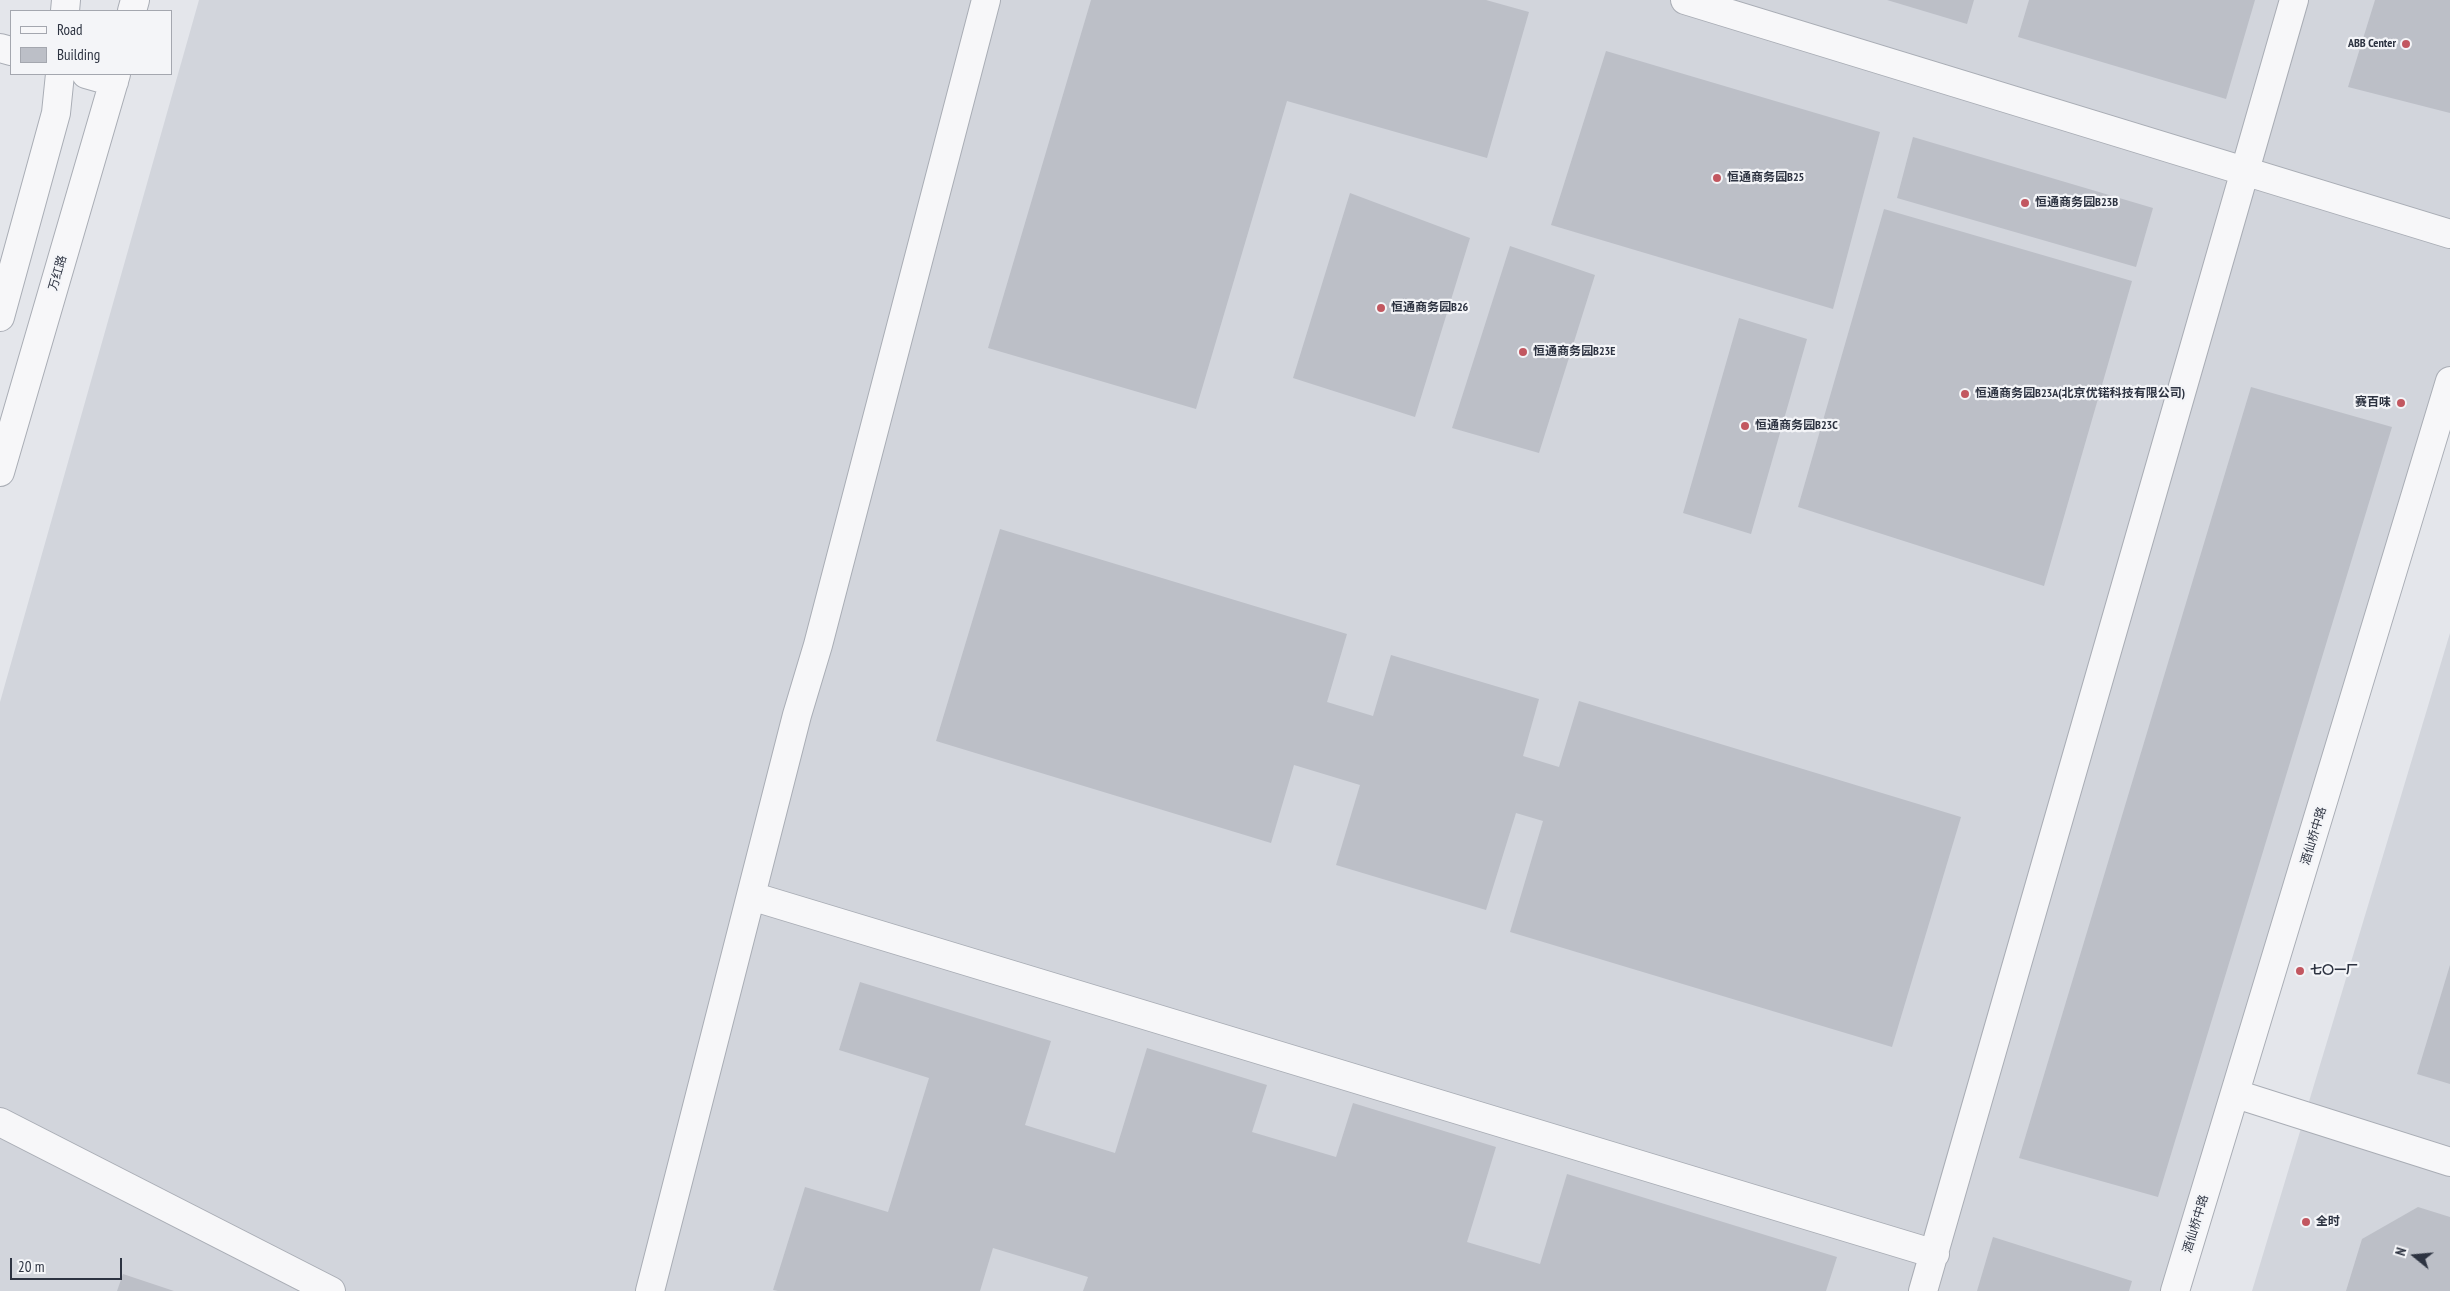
<!DOCTYPE html>
<meta charset="utf-8">
<style>
body{margin:0}
#map{position:relative;width:2450px;height:1291px;overflow:hidden;background:#e4e6eb;font-family:"PT Sans Narrow",sans-serif}
canvas{display:block}
.legend{position:absolute;left:10px;top:10px;width:162px;height:65px;box-sizing:border-box;background:#f4f5f8;border:1px solid #a4a7af;margin:0;padding:6px 9px;list-style:none;font-size:15px;color:#2d3341}
.legend li{display:flex;align-items:center;gap:10px;height:25px}
.legend b{width:25px;border:1px solid #a4a7af}
.north{position:absolute;left:2390px;top:1231px;width:50px;height:50px;-webkit-text-stroke:4px #f4f5f8;paint-order:stroke;rotate:287deg;font-size:14px;font-weight:700;line-height:20px;text-align:center;color:#2d3341}
.north::after{content:'';display:block;margin:auto;width:18px;height:22px;background:#2d3341;clip-path:polygon(50% 0,100% 100%,50% 72%,0 100%)}
.scale{position:absolute;left:10px;top:1258px;width:112px;height:22px;box-sizing:border-box;border:2px solid #2d3341;border-top:0;padding-left:6px;font-size:15px;line-height:18px;white-space:nowrap;color:#2d3341;-webkit-text-stroke:4px #f4f5f8;paint-order:stroke}
</style>
<div id="map">
<canvas width="2450" height="1291"></canvas>
<ul class="legend">
<li><b style="height:6px;background:#f7f7f9"></b>Road</li>
<li><b style="height:14px;background:#bcbfc7"></b>Building</li>
</ul>
<div class="north">N</div>
<div class="scale">20 m</div>
</div>
<script>
const g = document.querySelector('canvas').getContext('2d');
g.lineJoin = 'round';
function paint(path, color) { g.fillStyle = color; g.fill(path, 'evenodd'); }
function stroke(path, color, width, dash) { g.strokeStyle = color; g.lineWidth = width; g.lineCap = dash ? 'butt' : 'round'; g.setLineDash(dash || []); g.stroke(path); }
function write(font, color, halo, rows, align = 'center') {
  g.font = font + ' "PT Sans Narrow","Noto Sans SC",sans-serif'; g.lineWidth = 4.5; g.setLineDash([]); g.textBaseline = 'middle'; g.strokeStyle = halo; g.fillStyle = color; for (const [text, x, y, turn = 0] of rows) {
    g.save(); g.translate(x, y); g.rotate((+turn || 0) * Math.PI / 180); g.textAlign = isNaN(turn) ? turn : align; if (halo) g.strokeText(text, 0, 0); g.fillText(text, 0, 0); g.restore();
  }
}
const built = new Path2D(`
 M 199,0 L 2450,0 L 2450,383 L 2182,1291 L 0,1291 L 0,702 Z
 M 2450,633 L 2450,1291 L 2252,1291 Z`);
const building = new Path2D(`
 M 1091,0 L 1486,0 L 1529,12 L 1487,158 L 1287,101 L 1196,409 L 988,348 Z
 M 1887,0 L 1974,0 L 1967,24 Z
 M 2029,0 L 2255,0 L 2226,99 L 2018,37 Z
 M 2375,0 L 2450,0 L 2450,113 L 2348,87 Z
 M 1606,51 L 1880,132 L 1833,309 L 1551,225 Z
 M 1913,137 L 2153,208 L 2136,267 L 1897,198 Z
 M 1350,193 L 1470,238 L 1415,417 L 1293,378 Z
 M 1884,209 L 2132,281 L 2044,586 L 1798,507 Z
 M 1510,246 L 1595,275 L 1539,453 L 1452,428 Z
 M 1739,318 L 1807,339 L 1751,534 L 1683,513 Z
 M 2251,387 L 2392,427 L 2158,1197 L 2019,1158 Z
 M 1000,529 L 1347,634 L 1327,702 L 1373,716 L 1391,655 L 1539,699 L 1523,756 L 1559,767 L 1579,701 L 1961,817 L 1892,1047 L 1510,932 L 1543,821 L 1516,813 L 1486,910 L 1336,865 L 1360,785 L 1294,765 L 1271,843 L 936,741 Z
 M 2450,965 L 2450,1084 L 2417,1074 Z
 M 860,982 L 1051,1041 L 1025,1125 L 1115,1153 L 1147,1048 L 1267,1085 L 1252,1132 L 1336,1157 L 1353,1103 L 1496,1147 L 1467,1242 L 1540,1264 L 1567,1174 L 1837,1257 L 1826,1291 L 1083,1291 L 1088,1277 L 993,1248 L 980,1291 L 778,1291 L 773,1290 L 805,1187 L 888,1212 L 929,1078 L 839,1050 Z
 M 2418,1207 L 2450,1217 L 2450,1291 L 2346,1291 L 2362,1239 Z
 M 1993,1237 L 2132,1281 L 2129,1291 L 1977,1291 Z
 M 123,1274 L 174,1291 L 117,1291 Z`);
const minor = new Path2D(`
 M 1685,0 L 2450,234
 M 65,11 L 66,0
 M 132,11 L 135,0
 M 0,48 L 11,51
 M 86,74 L 114,82
 M 0,317 L 56,113 L 60,74
 M 0,472 L 116,74
 M 751,896 L 1935,1254
 M 2236,1094 L 2450,1162
 M 0,1122 L 331,1291
 M 650,1291 L 797,715 L 818,645 L 986,0
 M 1923,1291 L 2294,0
 M 2175,1291 L 2450,381`);
const markers = [
 [2406,44,5,"#c25760"],
 [1717,178,5,"#c25760"],
 [2025,203,5,"#c25760"],
 [1381,308,5,"#c25760"],
 [1523,352,5,"#c25760"],
 [1965,394,5,"#c25760"],
 [2401,403,5,"#c25760"],
 [1745,426,5,"#c25760"],
 [2300,971,5,"#c25760"],
 [2306,1222,5,"#c25760"]
];
const poiNames = [
 ["ABB Center",2396,44,"right"],
 ["恒通商务园B25",1727,178],
 ["恒通商务园B23B",2035,203],
 ["恒通商务园B26",1391,308],
 ["恒通商务园B23E",1533,352],
 ["恒通商务园B23A(北京优锘科技有限公司)",1975,394],
 ["赛百味",2391,403,"right"],
 ["恒通商务园B23C",1755,426],
 ["七〇一厂",2310,971],
 ["全时",2316,1222]
];
const streetNames = [
 ["万红路",58,273,-74],
 ["酒仙桥中路",2314,836,-73],
 ["酒仙桥中路",2196,1224,-73]
];
paint(built, '#d2d5dc');
paint(building, '#bcbfc7');
stroke(minor, '#a9adb5', 30);
stroke(minor, '#f7f7f9', 28);
for (const [x, y, r, color] of markers) { const dot = new Path2D(); dot.arc(x, y, r, 0, 2 * Math.PI); g.fillStyle = color; g.fill(dot); stroke(dot, '#f4f5f8', 2); }
write('bold 12px', '#2d3341', '#f4f5f8', poiNames, 'left');
write('12px', '#2d3341', '#f4f5f8', streetNames);
</script>
